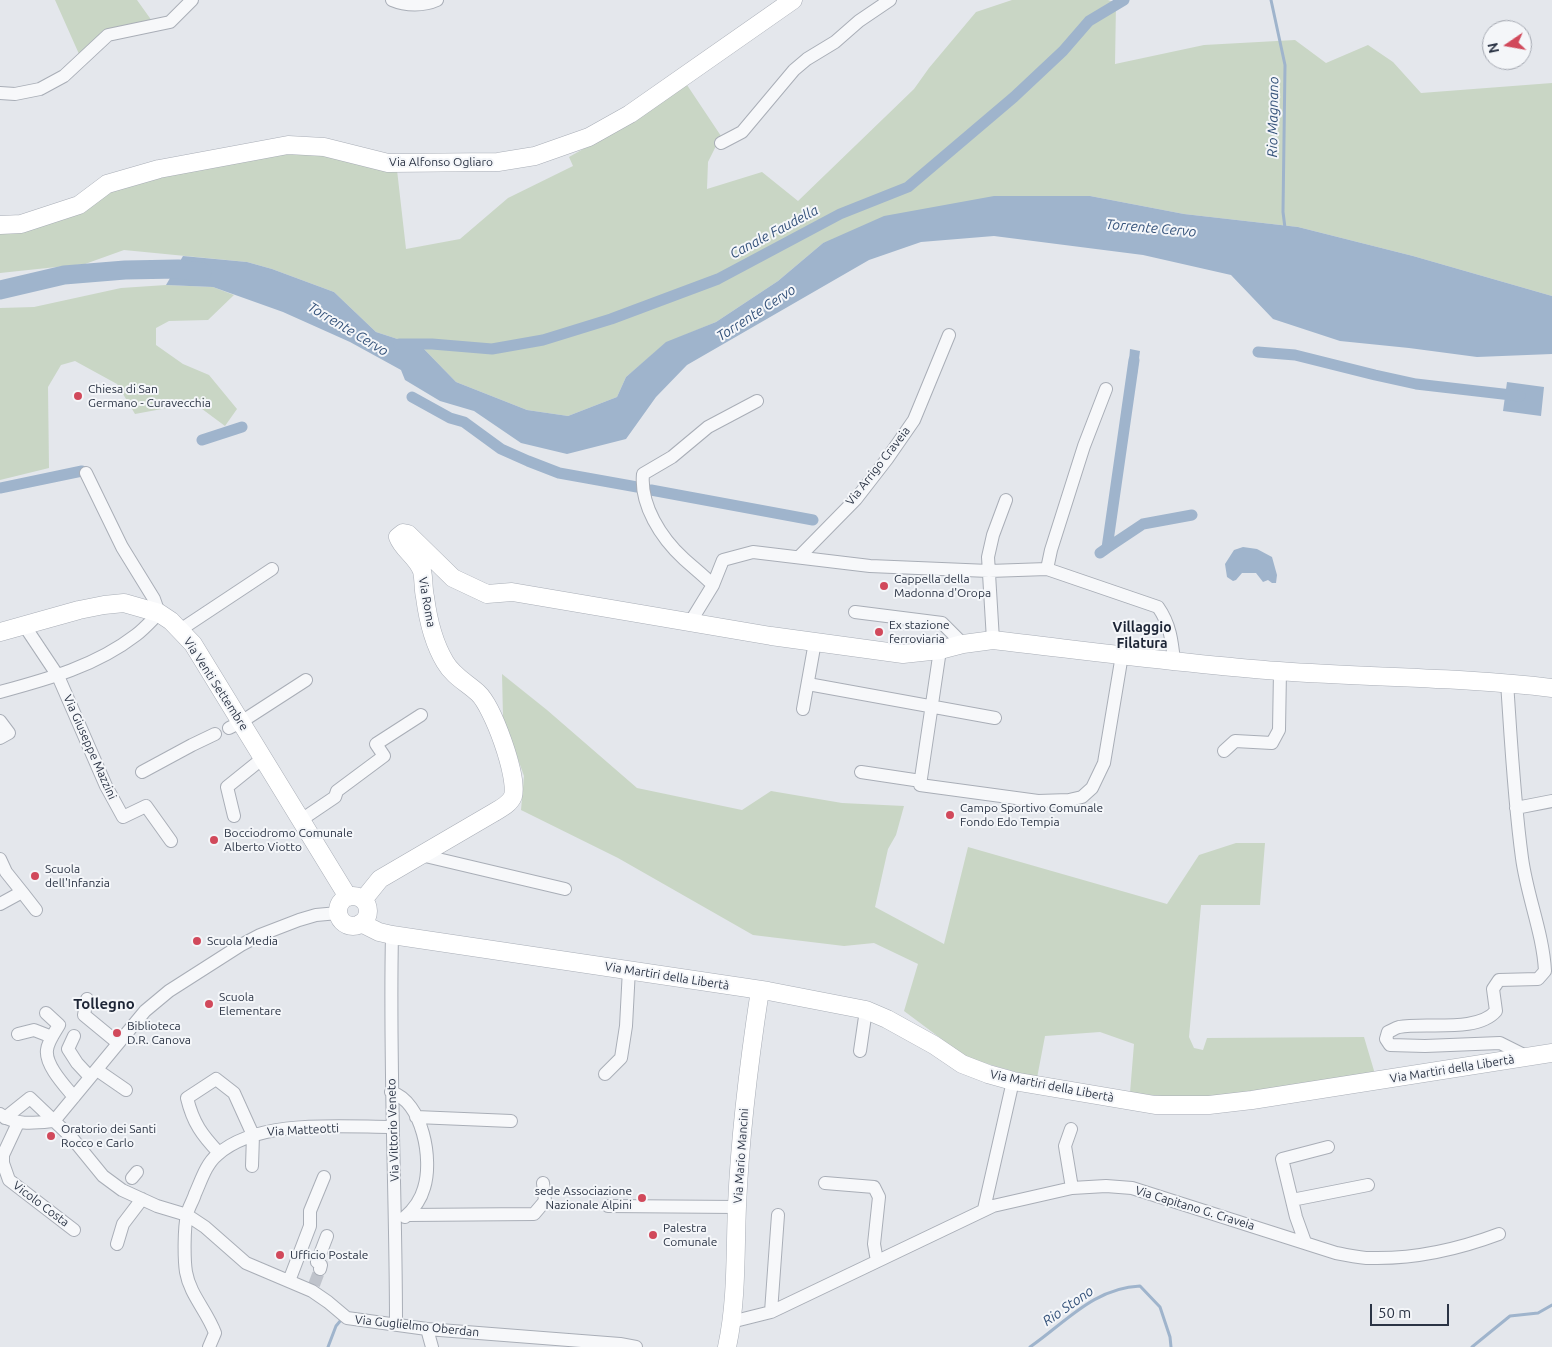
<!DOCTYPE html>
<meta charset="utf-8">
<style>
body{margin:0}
#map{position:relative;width:1552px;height:1347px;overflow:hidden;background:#e4e7ec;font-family:Ubuntu,sans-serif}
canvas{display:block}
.north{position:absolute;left:1482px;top:20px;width:50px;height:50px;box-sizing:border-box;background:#f4f6f9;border:1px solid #a4a8b1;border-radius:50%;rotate:258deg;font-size:14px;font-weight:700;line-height:20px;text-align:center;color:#2b3445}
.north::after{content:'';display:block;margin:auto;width:18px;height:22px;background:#d1495b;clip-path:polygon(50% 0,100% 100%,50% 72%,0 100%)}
.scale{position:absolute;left:1370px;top:1304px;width:79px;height:22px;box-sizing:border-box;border:2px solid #2b3445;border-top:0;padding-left:6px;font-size:15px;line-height:18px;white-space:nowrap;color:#2b3445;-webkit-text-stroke:4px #f4f6f9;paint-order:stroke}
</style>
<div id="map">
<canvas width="1552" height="1347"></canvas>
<div class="north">N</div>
<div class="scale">50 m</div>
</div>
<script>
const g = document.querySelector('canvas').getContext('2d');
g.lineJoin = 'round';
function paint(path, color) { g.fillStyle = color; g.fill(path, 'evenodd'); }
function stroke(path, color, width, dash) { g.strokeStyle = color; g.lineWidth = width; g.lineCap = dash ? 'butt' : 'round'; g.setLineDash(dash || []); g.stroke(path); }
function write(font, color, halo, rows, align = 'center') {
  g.font = font + ' Ubuntu,sans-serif'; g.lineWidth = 4; g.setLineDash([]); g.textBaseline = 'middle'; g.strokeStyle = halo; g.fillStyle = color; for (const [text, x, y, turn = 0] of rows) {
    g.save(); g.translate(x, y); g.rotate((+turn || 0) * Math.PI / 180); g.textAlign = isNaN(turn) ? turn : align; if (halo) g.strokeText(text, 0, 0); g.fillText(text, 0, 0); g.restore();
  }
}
const green = new Path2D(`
 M 55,0 L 137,0 L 152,21 L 79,54 Z
 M 1012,0 L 1108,0 L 1116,3 L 1115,64 L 1204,45 L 1295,40 L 1326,63 L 1368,45 L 1393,62 L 1421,93 L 1552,83 L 1552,296 L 1413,256 L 1298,227 L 1184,214 L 1090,196 L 823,243 L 778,281 L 716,322 L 666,343 L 626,377 L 617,397 L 568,416 L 527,410 L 456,382 L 422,347 L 376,332 L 334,292 L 272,269 L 247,262 L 124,250 L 85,264 L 0,273 L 0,233 L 111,190 L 161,175 L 288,152 L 321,154 L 397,170 L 406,249 L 460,239 L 508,198 L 573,166 L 569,157 L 599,140 L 687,85 L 721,136 L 708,162 L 707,189 L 762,172 L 798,201 L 914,89 L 929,68 L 976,12 Z
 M 166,285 L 213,287 L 234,295 L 208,320 L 169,321 L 156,328 L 156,345 L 183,364 L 209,375 L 237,409 L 225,426 L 194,403 L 135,414 L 117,384 L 75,361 L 61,365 L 48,387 L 49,468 L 0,480 L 0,308 L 34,307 L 121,288 Z
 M 502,674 L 547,710 L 637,788 L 742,810 L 771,791 L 842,803 L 904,806 L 896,835 L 888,849 L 875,907 L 944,944 L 968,847 L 1167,904 L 1199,855 L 1236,843 L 1265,843 L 1260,905 L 1201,905 L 1189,1037 L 1194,1048 L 1203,1050 L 1207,1038 L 1364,1037 L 1375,1074 L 1205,1100 L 1130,1093 L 1134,1044 L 1100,1032 L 1045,1036 L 1037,1078 L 967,1058 L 904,1011 L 918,964 L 874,943 L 844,946 L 753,935 L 618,858 L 521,810 L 524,776 L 503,717 Z`);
const water = new Path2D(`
 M 994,196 L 1090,196 L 1184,214 L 1298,227 L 1413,256 L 1552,296 L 1552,354 L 1477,357 L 1409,348 L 1340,341 L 1273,319 L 1231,275 L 1143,255 L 994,236 L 921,242 L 869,260 L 687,365 L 656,397 L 626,439 L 567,454 L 521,443 L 474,411 L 440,401 L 405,380 L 401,370 L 350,342 L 283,312 L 213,287 L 166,285 L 183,256 L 247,262 L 272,269 L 334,292 L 376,332 L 422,347 L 456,382 L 527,410 L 568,416 L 617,397 L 626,377 L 666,342 L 716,322 L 778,281 L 823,243 L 884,216 Z
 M 1130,349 L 1140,351 L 1137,374 L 1128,373 Z
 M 1507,382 L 1544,387 L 1541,416 L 1503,411 Z
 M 1243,547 L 1257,549 L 1272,557 L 1277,575 L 1276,583 L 1272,583 L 1268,580 L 1263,582 L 1256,573 L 1242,573 L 1236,580 L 1233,581 L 1227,577 L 1225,564 L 1234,550 Z`);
const stream = new Path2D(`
 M 1271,0 L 1285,65 L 1283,212 L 1285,228
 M 328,1347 L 336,1326 L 341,1320
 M 1030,1347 C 1066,1322 1094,1288 1140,1286 L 1160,1307 L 1170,1337 L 1171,1347
 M 1472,1347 L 1510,1316 L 1538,1313 L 1552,1305`);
const canal = new Path2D(`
 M 399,344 L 432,344 L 492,349 L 543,340 L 611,319 L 718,279 L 840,214 L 908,187 L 1014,97 L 1063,51 L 1089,21 L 1124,0
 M 1258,352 L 1295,355 L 1375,375 L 1416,384 L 1520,396
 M 412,397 L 450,418 L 464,422 L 501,449 L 528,461 L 559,473 L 637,487
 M 202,440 L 242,427
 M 0,488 L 82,471
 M 651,490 L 813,520
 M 1107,548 L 1143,524 L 1192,515
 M 1100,553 L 1107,548 L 1134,360`);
const river = new Path2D(`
 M 0,290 L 64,275 L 125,270 L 178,269 L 202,272`);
const streetTunnel = new Path2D(`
 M 314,1285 L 320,1269`);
const street = new Path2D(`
 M 392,0 C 406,6 424,6 437,0
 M 0,93 L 15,94 L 40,89 L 64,76 L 108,35 L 170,22 L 192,0
 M 721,143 L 742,132 L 794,70 L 807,59 L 835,42 L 859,21 L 890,0
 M 799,557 L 856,499 L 887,459 L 914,420 L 949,335
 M 1047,569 L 1051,550 L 1084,446 L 1106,389
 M 713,585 C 704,576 694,568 684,559 C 661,538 640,505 643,474 L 672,457 L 708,427 L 757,401
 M 855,612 L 942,623 L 963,644
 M 691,621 L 713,585 L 723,560 L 753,552 L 870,566 L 989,571 L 1047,569 L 1158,607 C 1170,624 1172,641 1174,661
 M 24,625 L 58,676 L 106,786 L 123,817 L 146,806 L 171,841
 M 180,630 L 272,569
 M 993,640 L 988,557 L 993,535 L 1006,500
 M 940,650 L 920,785 L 1038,801 L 1069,800 L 1082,797 L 1092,788 L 1104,763 L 1122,655
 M 1507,682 C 1511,741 1514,800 1522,858 C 1527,896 1543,933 1545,971 L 1538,979 L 1499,980 L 1493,989 L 1496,1011 C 1477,1033 1425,1022 1399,1027 C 1395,1028 1391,1031 1388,1032 L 1386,1039 L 1390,1045 L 1425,1046 L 1500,1043 L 1528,1057
 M 808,684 L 995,718
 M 0,692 C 48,679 96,666 136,635 C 144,629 151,621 159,613 L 154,599 L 122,547 L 86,473
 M 803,709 L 815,642
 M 0,721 L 9,733 L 0,738
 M 229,728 L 241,722 L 306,680
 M 1224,751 L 1235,741 L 1272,743 L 1279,730 L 1280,671
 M 142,772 L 192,745 L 215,734
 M 861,772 L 921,781
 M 1516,808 L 1552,801
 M 234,816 L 227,787 L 263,758
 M 301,820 L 335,797 L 337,791 L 384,756 L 376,744 L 421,715
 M 421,855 L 565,889
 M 0,859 L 6,872 L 22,892 L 0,904
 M 22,892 L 36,910
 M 392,935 C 389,1065 396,1194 396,1324
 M 87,999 L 84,1015 L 118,1043
 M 46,1013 L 59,1025 C 55,1032 48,1041 47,1050 C 45,1065 65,1086 74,1097
 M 18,1034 L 34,1030 L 52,1037
 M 74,1036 L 68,1049 L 77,1063 L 90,1077
 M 860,1051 L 866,1010
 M 97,1070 L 126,1090
 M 605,1074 L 621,1058 L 626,1026 L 629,969
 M 391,1092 C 423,1102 433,1160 424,1188 C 421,1199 414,1209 405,1217
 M 0,1114 C 16,1126 35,1123 54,1121 L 145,1011 L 169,991 L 241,945 L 260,935 L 299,920 L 316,915 L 338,913
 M 416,1117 L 511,1121
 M 5,1118 L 30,1098 L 72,1138 L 103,1176 L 122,1190 L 157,1206 L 187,1215 L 205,1227 L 246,1263 L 312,1291 L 328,1302 L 347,1318 L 427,1329 L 620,1344 L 636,1347
 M 18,1123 L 3,1155 L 3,1163 L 9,1180 L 74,1230
 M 1071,1129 L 1065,1146 L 1072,1188
 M 219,1153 C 202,1135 193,1123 187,1098 L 216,1079 L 234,1093 L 253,1135 L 252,1166
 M 132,1178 L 137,1172
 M 825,1183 L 874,1187 L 879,1197 L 874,1244 L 877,1261
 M 1292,1200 L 1368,1185
 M 608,1206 L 737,1207
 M 984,1209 L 1013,1081
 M 408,1215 L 534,1214 L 545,1201 L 543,1183
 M 1305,1242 L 1296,1217 L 1282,1159 L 1328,1147
 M 117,1244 L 123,1224 L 142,1199
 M 320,1269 L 321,1265 L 317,1262 L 327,1236
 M 289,1281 L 310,1226 L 310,1211 L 324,1177
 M 771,1312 L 778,1215
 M 731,1322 L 771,1312 L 993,1206 L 1072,1188 L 1106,1186 L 1132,1188 L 1336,1253 C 1348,1255 1359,1258 1371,1258 C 1414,1259 1459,1249 1499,1234
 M 427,1329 L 432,1347
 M 209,1347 L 215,1333 C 207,1311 190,1295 186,1272 C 184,1259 184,1228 187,1215 C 188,1208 193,1201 195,1194 C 201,1181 206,1164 217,1155 C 258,1118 342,1127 393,1127`);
const secondary = new Path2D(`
 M 0,225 L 21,224 L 79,205 L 107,184 L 159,169 L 288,145 L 324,147 L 388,163 L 498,162 L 535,156 L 589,137 L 630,114 L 793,0
 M 0,632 L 79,610 L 104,605 L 124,603 L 159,613 L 171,621 L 193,644 L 348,897
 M338 911a15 15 0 1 1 30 0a15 15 0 1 1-30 0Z
 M 363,900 L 380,879 L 493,813 C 500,809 510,804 513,796 C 518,776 493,707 478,693 C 467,683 453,676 445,662 C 433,642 428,620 425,597 C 423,589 424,579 422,571 C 417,557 403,550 398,537 L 403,533 L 408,534 L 453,578 L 487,594 L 512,592 L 771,636 L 903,654 L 940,650 L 963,644 L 993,640 C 1088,651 1183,664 1279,671 C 1370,678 1462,677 1552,688
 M 361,923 L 379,932 L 392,935 L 768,991 L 866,1010 L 887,1019 L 934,1045 L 962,1064 L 988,1074 L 1013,1081 L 1155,1105 L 1209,1105 L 1252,1100 L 1552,1053
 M 727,1347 C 737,1301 735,1253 737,1206 C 740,1134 749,1062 760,990`);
const markers = [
 [78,396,5,"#d1495b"],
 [884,586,5,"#d1495b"],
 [879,632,5,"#d1495b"],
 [950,815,5,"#d1495b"],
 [214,840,5,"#d1495b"],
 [35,876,5,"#d1495b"],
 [197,941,5,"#d1495b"],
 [209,1004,5,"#d1495b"],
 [117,1033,5,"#d1495b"],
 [51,1136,5,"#d1495b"],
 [642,1198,5,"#d1495b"],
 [653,1235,5,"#d1495b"],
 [280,1255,5,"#d1495b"]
];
const streetNames = [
 ["Via Alfonso Ogliaro",441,162],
 ["Via Arrigo Craveia",878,466,-52],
 ["Via Roma",427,602,80],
 ["Via Venti Settembre",216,684,57],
 ["Via Giuseppe Mazzini",90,747,66],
 ["Via Martiri della Libertà",667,976,9],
 ["Via Martiri della Libertà",1452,1069,-9],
 ["Via Martiri della Libertà",1052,1086,11],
 ["Via Matteotti",303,1130,-3],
 ["Via Vittorio Veneto",393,1130,-92],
 ["Via Mario Mancini",741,1156,-86],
 ["Vicolo Costa",41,1204,37],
 ["Via Capitano G. Craveia",1195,1208,17],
 ["Via Guglielmo Oberdan",417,1326,6]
];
const poiNames = [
 ["Chiesa di San",88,389],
 ["Germano - Curavecchia",88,403],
 ["Cappella della",894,579],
 ["Madonna d'Oropa",894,593],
 ["Ex stazione",889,625],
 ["ferroviaria",889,639],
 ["Campo Sportivo Comunale",960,808],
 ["Fondo Edo Tempia",960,822],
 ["Bocciodromo Comunale",224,833],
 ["Alberto Viotto",224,847],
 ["Scuola",45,869],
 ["dell'Infanzia",45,883],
 ["Scuola Media",207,941],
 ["Scuola",219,997],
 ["Elementare",219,1011],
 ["Biblioteca",127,1026],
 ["D.R. Canova",127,1040],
 ["Oratorio dei Santi",61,1129],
 ["Rocco e Carlo",61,1143],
 ["sede Associazione",632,1191,"right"],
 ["Nazionale Alpini",632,1205,"right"],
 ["Palestra",663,1228],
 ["Comunale",663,1242],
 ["Ufficio Postale",290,1255]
];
const waterNames = [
 ["Rio Magnano",1273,117,-89],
 ["Torrente Cervo",1151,228,5],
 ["Canale Faudella",774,232,-28],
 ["Torrente Cervo",756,313,-33],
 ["Torrente Cervo",348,329,31],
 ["Rio Stono",1068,1306,-35]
];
const neighbourhoodNames = [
 ["Villaggio",1142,627],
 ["Filatura",1142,643]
];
const quarterNames = [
 ["Tollegno",104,1004]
];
paint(green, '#c9d6c5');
paint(water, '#9fb4cc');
stroke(stream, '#9fb4cc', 3);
stroke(canal, '#9fb4cc', 11);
stroke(river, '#9fb4cc', 19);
stroke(streetTunnel, '#bfc3cb', 12, [12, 6]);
stroke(street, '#a9aeb7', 14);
stroke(secondary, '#a9aeb7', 19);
stroke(street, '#f7f8fa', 12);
stroke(secondary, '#fff', 18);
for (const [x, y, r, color] of markers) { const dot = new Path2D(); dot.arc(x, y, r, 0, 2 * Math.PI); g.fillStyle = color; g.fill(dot); stroke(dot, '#f4f6f9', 2); }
write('12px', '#2b3445', '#f4f6f9', streetNames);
write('12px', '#2b3445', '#f4f6f9', poiNames, 'left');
write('italic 14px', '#34527a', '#f4f6f9', waterNames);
write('bold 14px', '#1d2536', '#f4f6f9', neighbourhoodNames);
write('bold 15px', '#1d2536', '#f4f6f9', quarterNames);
</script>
